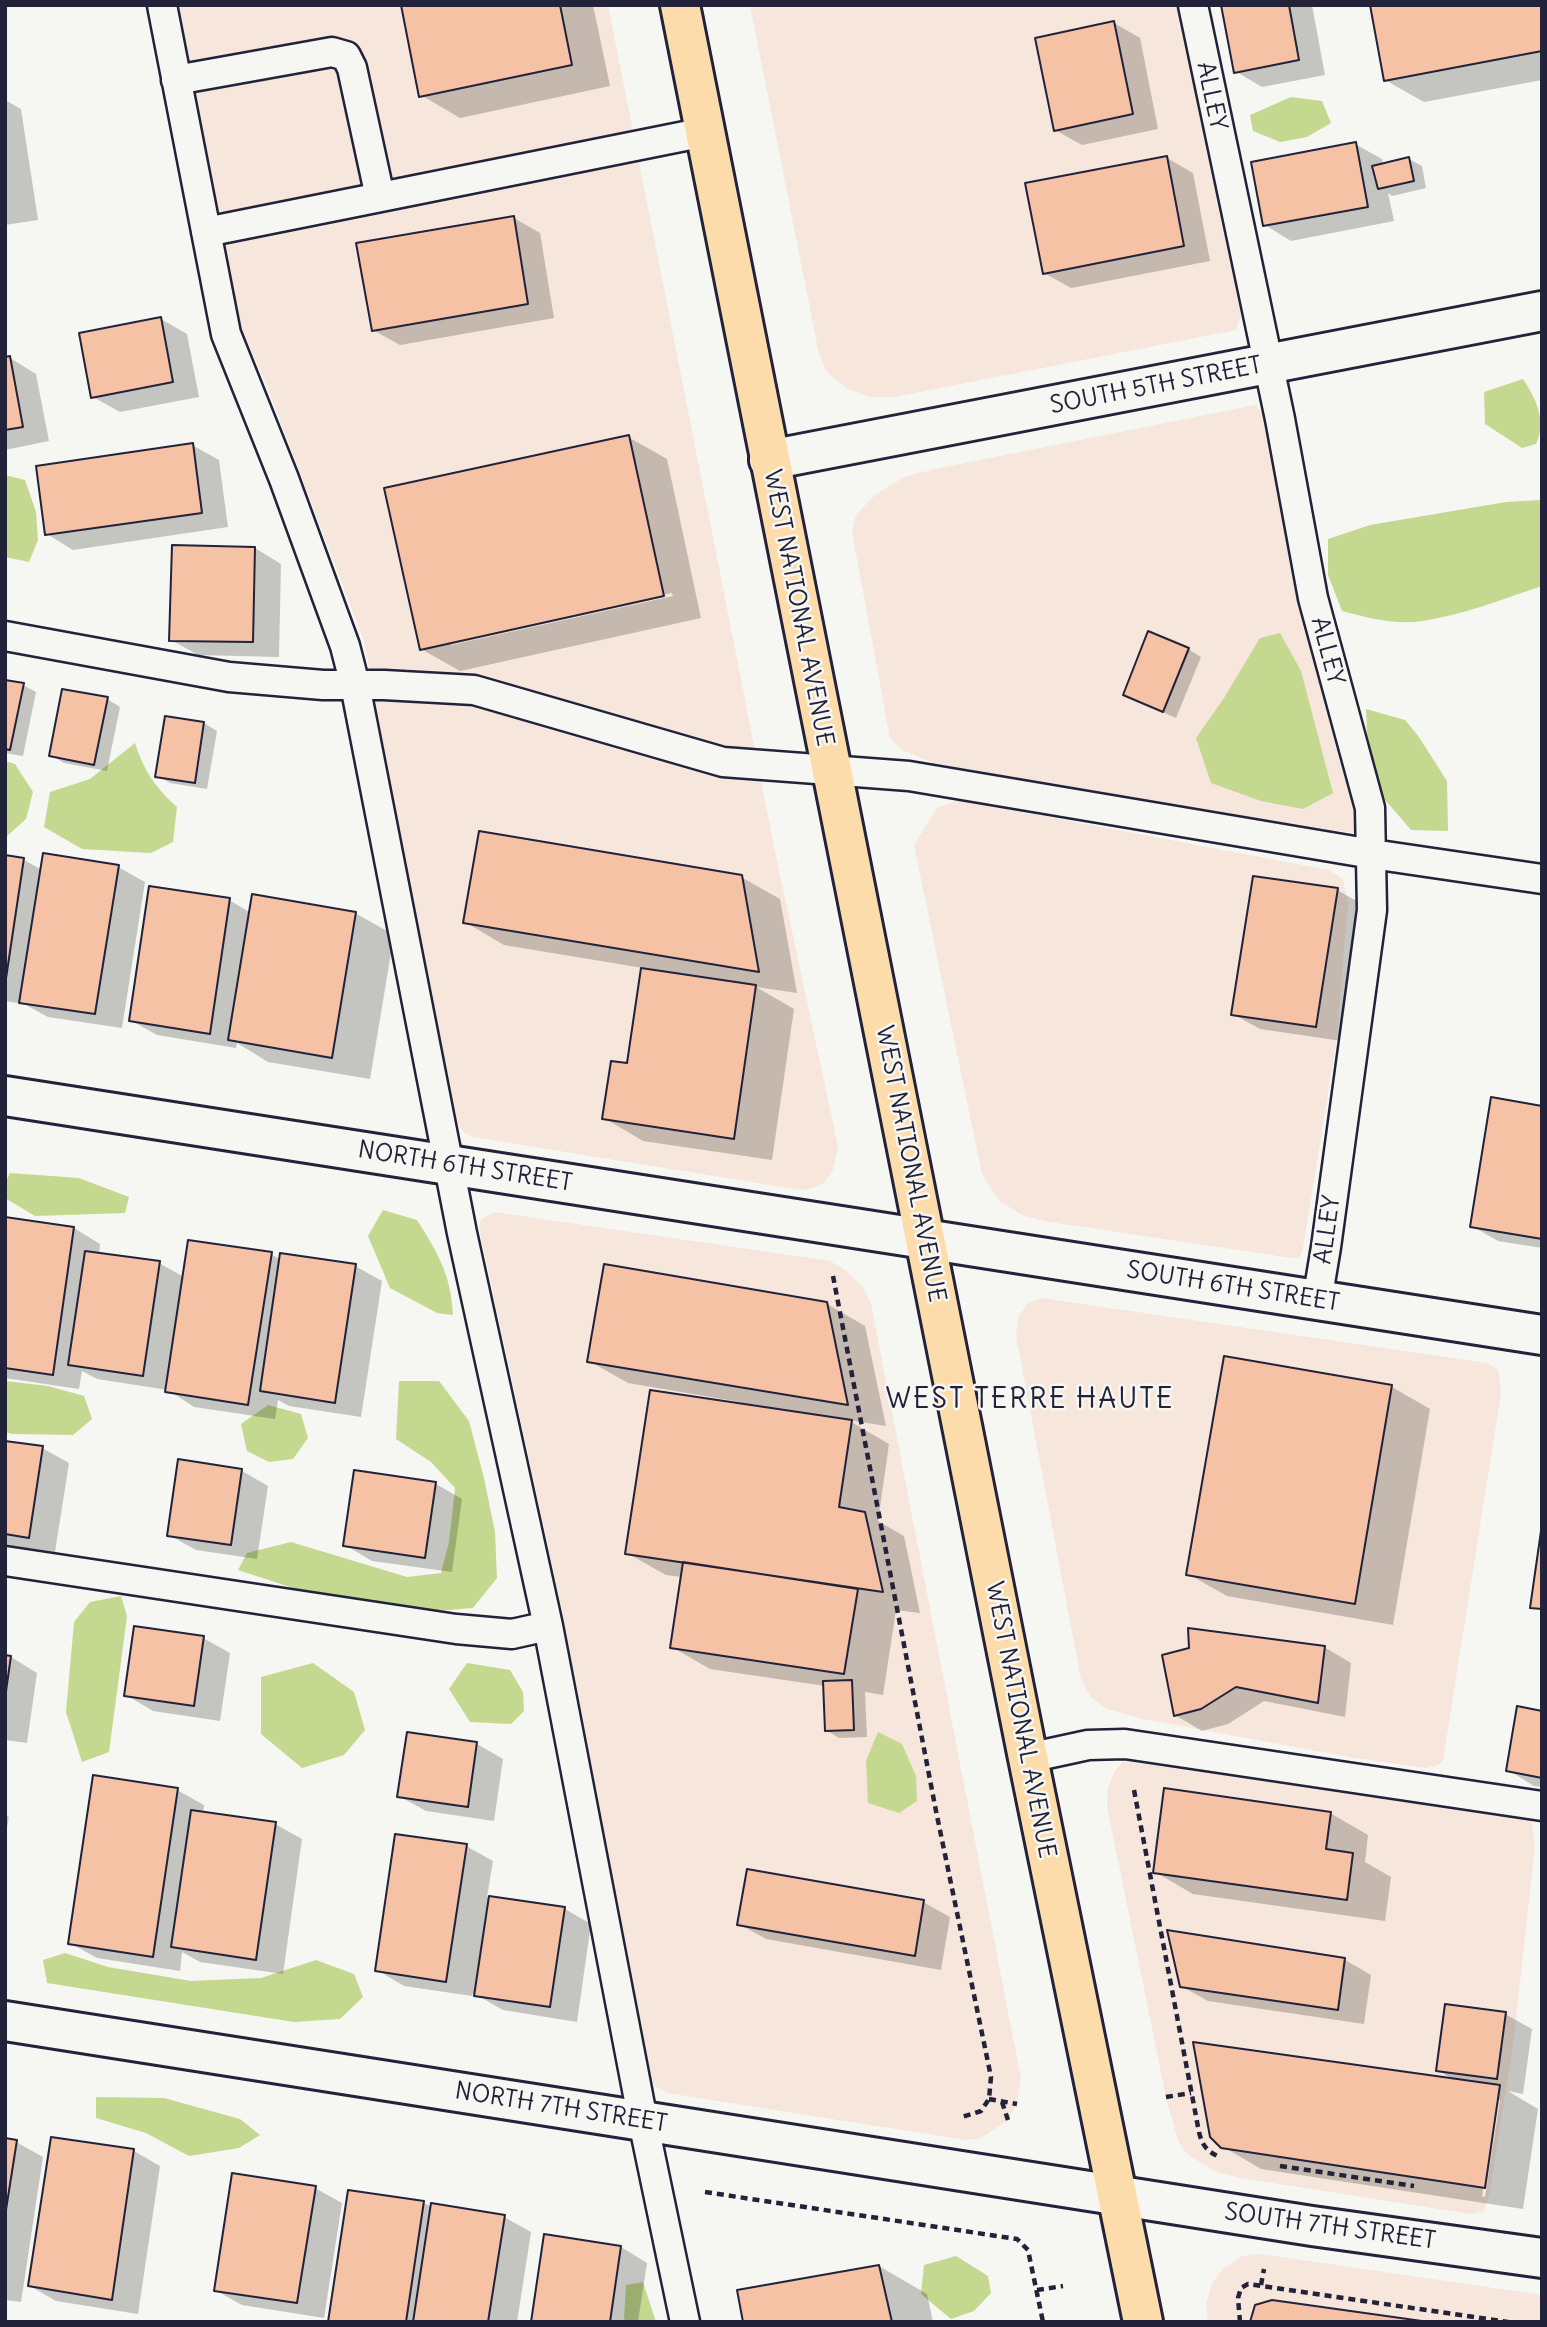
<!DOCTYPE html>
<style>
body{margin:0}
#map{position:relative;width:1547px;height:2327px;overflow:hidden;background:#f6f6f2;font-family:Delius,sans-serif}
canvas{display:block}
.frame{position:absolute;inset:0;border:7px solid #22223b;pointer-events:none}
</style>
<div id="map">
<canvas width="1547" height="2327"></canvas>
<div class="frame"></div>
</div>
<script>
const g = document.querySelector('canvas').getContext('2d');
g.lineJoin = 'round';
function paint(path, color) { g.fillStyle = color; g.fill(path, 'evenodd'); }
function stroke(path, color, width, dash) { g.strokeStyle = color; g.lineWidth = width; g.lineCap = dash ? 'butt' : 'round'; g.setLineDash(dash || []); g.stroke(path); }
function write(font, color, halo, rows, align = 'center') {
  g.font = font + ' Delius,sans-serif'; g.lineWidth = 5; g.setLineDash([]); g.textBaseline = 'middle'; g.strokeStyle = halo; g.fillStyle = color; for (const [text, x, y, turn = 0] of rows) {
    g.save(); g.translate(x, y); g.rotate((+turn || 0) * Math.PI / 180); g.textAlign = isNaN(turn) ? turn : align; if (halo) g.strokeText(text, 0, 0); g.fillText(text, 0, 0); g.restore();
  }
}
const built = new Path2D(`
 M 179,5 L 608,5 L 774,847 L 838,1147 L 833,1170 L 824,1183 L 814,1188 L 801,1190 L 473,1137 L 466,1134 L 461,1129 L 457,1121 L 411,892 L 364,641 L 268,389 L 241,327 Z
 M 750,5 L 1178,5 L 1241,315 L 1236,330 L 894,397 L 869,397 L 846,388 L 827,372 L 819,354 Z
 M 1256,405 L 1270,423 L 1361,826 L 1353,833 L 1086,792 L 934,763 L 902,750 L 890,738 L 852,532 L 856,515 L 875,495 L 904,477 L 935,469 Z
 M 958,800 L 1329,870 L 1343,879 L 1348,904 L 1336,1044 L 1303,1248 L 1299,1259 L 1050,1222 L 1024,1216 L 999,1201 L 982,1174 L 914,845 L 937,808 Z
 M 494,1212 L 830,1261 L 845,1270 L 863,1287 L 871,1304 L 1021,2079 L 1017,2104 L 1008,2120 L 981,2138 L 966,2140 L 667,2093 L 655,2086 L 646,2076 L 564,1620 L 479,1228 L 481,1220 Z
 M 1041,1298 L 1487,1363 L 1498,1370 L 1501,1393 L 1443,1760 L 1439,1765 L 1426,1768 L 1355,1758 L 1138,1718 L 1105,1708 L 1090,1696 L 1081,1679 L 1016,1336 L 1018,1318 L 1028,1303 Z
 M 1124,1761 L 1531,1819 L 1535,1846 L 1513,2046 L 1489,2196 L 1484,2211 L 1471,2214 L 1241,2178 L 1216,2172 L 1187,2154 L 1178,2141 L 1166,2097 L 1107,1806 L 1108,1788 L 1114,1772 Z
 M 1261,2254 L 1542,2295 L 1542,2322 L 1208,2322 L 1206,2305 L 1212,2283 L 1223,2269 L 1242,2256 Z`);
const green = new Path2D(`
 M 1291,97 L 1322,101 L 1331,123 L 1307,137 L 1280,142 L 1253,131 L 1250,115 Z
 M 1523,379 C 1536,399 1547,421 1536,444 L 1522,448 L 1485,424 L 1484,392 Z
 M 5,475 L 25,480 L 36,512 L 38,540 L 29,562 L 5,557 Z
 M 1542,500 L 1542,586 C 1503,599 1463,615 1422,621 C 1396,625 1367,618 1342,611 L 1328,575 L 1328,539 L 1370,525 L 1506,502 Z
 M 1280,633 L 1301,671 L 1333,793 L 1303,809 L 1261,801 L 1211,783 L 1196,738 L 1224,698 L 1260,638 Z
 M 1366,709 L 1405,720 L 1419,737 L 1447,781 L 1448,831 L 1411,830 L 1381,795 L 1367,733 Z
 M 135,743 C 144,771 155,787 177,807 L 173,842 L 151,853 L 82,849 L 44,827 L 50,792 L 90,779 Z
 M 5,761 L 15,764 L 33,792 L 26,819 L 5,838 Z
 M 10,1173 L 79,1178 L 129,1197 L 125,1213 L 35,1216 L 5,1198 L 5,1183 Z
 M 383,1210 L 417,1220 C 438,1253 451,1275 453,1315 L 437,1313 L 390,1288 L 368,1236 Z
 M 5,1381 L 48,1386 L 84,1396 L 92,1419 L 73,1435 L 12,1434 L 5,1432 Z
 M 399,1381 L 439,1381 L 469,1421 L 484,1478 L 495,1532 L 497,1578 L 473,1608 L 436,1611 L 296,1589 L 238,1570 L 247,1553 L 291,1542 L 407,1577 L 441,1573 L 449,1542 L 455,1488 L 431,1462 L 396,1439 Z
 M 268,1405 L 301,1414 L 308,1438 L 293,1459 L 269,1462 L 247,1451 L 241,1424 Z
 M 121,1596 L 127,1616 L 109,1752 L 82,1762 L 66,1712 L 74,1622 L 90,1602 Z
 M 313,1663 L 354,1692 L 365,1730 L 344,1755 L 302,1768 L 261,1734 L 261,1677 Z
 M 467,1663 L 510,1670 L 523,1692 L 524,1711 L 511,1724 L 470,1722 L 449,1689 Z
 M 878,1732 L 902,1744 L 916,1776 L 917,1801 L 899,1813 L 868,1803 L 866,1761 Z
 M 65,1953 L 108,1967 L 191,1981 L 261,1978 L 316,1960 L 354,1974 L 363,1997 L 340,2019 L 294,2022 L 47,1983 L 43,1960 Z
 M 96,2097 L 164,2098 L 240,2119 L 260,2135 L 239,2148 L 189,2156 L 146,2133 L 96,2118 Z
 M 956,2256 L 988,2276 L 991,2293 L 974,2311 L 951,2319 L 921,2294 L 924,2265 Z
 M 643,2282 L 656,2322 L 625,2322 L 624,2317 L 626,2285 Z`);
const shadow = new Path2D(`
 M 403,5 L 593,5 L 610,86 L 460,118 L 421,95 Z
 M 1223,5 L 1312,5 L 1325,75 L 1262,87 L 1235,71 Z
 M 1542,5 L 1542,80 L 1424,102 L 1385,80 Z
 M 1114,23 L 1140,38 L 1158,129 L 1082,145 L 1055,130 Z
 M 5,100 L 21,109 L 38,220 L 5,225 Z
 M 1355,144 L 1382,159 L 1383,165 L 1409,159 L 1422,166 L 1426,188 L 1392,196 L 1388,193 L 1394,221 L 1291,241 L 1265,225 Z
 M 1167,158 L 1193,173 L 1210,261 L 1071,288 L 1044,273 Z
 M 514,218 L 540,233 L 554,318 L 400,345 L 373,330 Z
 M 161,319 L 187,334 L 199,397 L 120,412 L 93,397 Z
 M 10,358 L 36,374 L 49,441 L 5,450 L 5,359 Z
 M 628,437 L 667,459 L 701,618 L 460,671 L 421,649 ZM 672,593 L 673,596 L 451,645 L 451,641 Z
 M 192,445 L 219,460 L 228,527 L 73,550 L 47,534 Z
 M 255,548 L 281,564 L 279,657 L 198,655 L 171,640 Z
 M 1188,649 L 1201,657 L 1176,718 L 1125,695 Z
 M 5,681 L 23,685 L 36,692 L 23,756 L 5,753 Z
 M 107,699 L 120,707 L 107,771 L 64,763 L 51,755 Z
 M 204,723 L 217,731 L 207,789 L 170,783 L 157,776 Z
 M 5,857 L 24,860 L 42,870 L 118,867 L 145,882 L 122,1028 L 48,1017 L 24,1004 L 5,1001 Z
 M 741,877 L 780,899 L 797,993 L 756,987 L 794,1009 L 772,1160 L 643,1141 L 604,1118 L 628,1065 L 643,968 L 504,945 L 465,922 Z
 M 1337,890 L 1364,905 L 1342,1041 L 1260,1029 L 1233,1014 Z
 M 229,900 L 251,913 L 355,913 L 394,935 L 370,1079 L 268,1062 L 237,1043 L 236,1048 L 157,1035 L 130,1020 Z
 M 1542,1108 L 1542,1248 L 1498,1241 L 1472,1226 Z
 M 5,1219 L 74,1228 L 100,1244 L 99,1255 L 159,1263 L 184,1277 L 271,1254 L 281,1260 L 355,1266 L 382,1281 L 361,1417 L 289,1406 L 278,1400 L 275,1419 L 194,1407 L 168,1390 L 97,1379 L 82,1371 L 79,1389 L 5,1378 Z
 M 827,1304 L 865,1326 L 886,1426 L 848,1420 L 889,1444 L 878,1521 L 904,1536 L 920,1613 L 896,1610 L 883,1695 L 865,1692 L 867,1737 L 839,1738 L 826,1730 L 825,1686 L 710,1669 L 672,1647 L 682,1577 L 666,1575 L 627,1553 L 740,1402 L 628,1383 L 589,1361 Z
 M 1392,1387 L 1430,1409 L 1393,1625 L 1227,1596 L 1188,1574 Z
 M 5,1443 L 42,1448 L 69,1463 L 55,1552 L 5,1545 Z
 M 242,1471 L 268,1486 L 257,1559 L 196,1550 L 169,1535 Z
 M 356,1472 L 436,1484 L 462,1499 L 452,1572 L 372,1561 L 345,1545 Z
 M 203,1638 L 230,1653 L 220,1721 L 153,1711 L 126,1695 Z
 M 1324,1647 L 1351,1663 L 1345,1717 L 1264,1701 L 1228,1724 L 1202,1731 L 1175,1715 L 1164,1656 Z
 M 5,1656 L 11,1657 L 37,1673 L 27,1743 L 5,1740 Z
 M 1542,1712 L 1542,1787 L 1534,1786 L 1508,1770 Z
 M 477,1744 L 503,1759 L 494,1821 L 426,1811 L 399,1796 Z
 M 177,1790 L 204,1805 L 203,1813 L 275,1824 L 302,1839 L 283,1974 L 200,1962 L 182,1952 L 180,1971 L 97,1958 L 70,1943 Z
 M 1330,1813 L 1368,1835 L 1365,1862 L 1391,1877 L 1385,1921 L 1193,1894 L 1155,1872 Z
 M 5,1815 L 9,1817 L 5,1839 Z
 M 466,1846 L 493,1861 L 487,1897 L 565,1909 L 591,1924 L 577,2022 L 503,2010 L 473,1993 L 472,1996 L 404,1986 L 377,1970 Z
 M 923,1902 L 950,1917 L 941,1970 L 766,1939 L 739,1924 Z
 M 1170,1932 L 1345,1960 L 1371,1975 L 1364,2024 L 1208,2001 L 1181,1986 Z
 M 1505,2014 L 1532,2029 L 1523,2094 L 1508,2091 L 1538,2109 L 1523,2209 L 1261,2169 L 1222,2146 L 1455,2081 L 1438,2070 ZM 1496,2100 L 1500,2100 L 1485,2197 L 1482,2196 Z
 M 53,2139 L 134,2151 L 160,2166 L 138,2314 L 56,2301 L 30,2286 Z
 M 5,2140 L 16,2142 L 43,2157 L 21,2302 L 5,2300 Z
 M 315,2188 L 342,2203 L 324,2318 L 242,2305 L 215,2290 Z
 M 424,2203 L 432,2207 L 504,2217 L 531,2232 L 517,2322 L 329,2322 Z
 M 621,2247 L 647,2263 L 638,2322 L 532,2322 Z
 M 879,2266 L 927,2294 L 933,2322 L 745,2322 Z`);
const building = new Path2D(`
 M 401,5 L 560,5 L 572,65 L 419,97 Z
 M 1221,5 L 1289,5 L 1299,60 L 1234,73 Z
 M 1370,5 L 1542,5 L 1542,51 L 1384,81 Z
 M 1114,21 L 1133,114 L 1054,131 L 1035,38 Z
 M 1356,142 L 1368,207 L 1263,226 L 1251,162 Z
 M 1167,156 L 1184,246 L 1043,274 L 1025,183 Z
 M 1409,157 L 1414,181 L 1378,189 L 1372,166 Z
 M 514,216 L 528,304 L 372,331 L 356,243 Z
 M 161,317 L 173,382 L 91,398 L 79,333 Z
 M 10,356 L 23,427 L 5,430 L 5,357 Z
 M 629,435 L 664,596 L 420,650 L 384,488 Z
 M 193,443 L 202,513 L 45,535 L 36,466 Z
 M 172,545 L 255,547 L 253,642 L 169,641 Z
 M 1148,631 L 1189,648 L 1163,712 L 1123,695 Z
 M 5,680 L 24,683 L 10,750 L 5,749 Z
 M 62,689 L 108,697 L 94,765 L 49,756 Z
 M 165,716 L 204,722 L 195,783 L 155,777 Z
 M 479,831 L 742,875 L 759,972 L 463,923 Z
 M 43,853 L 119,865 L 95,1014 L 19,1003 Z
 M 5,855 L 24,858 L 5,985 Z
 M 1253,876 L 1338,888 L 1316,1027 L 1231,1015 Z
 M 149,886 L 230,898 L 210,1034 L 129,1021 Z
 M 252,894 L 356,912 L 332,1058 L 228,1040 Z
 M 641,968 L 756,985 L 734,1139 L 602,1119 L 611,1061 L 627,1063 Z
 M 1491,1097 L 1542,1106 L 1542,1239 L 1470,1227 Z
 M 5,1217 L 74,1227 L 53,1375 L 5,1368 Z
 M 188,1240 L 272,1252 L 248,1405 L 165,1392 Z
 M 85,1251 L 160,1261 L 143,1376 L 68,1365 Z
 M 280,1253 L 356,1264 L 335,1403 L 260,1391 Z
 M 604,1264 L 827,1302 L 848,1405 L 587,1362 Z
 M 1224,1356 L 1392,1385 L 1355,1604 L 1186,1575 Z
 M 650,1390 L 852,1420 L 839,1507 L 865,1512 L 883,1592 L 625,1554 Z
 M 5,1441 L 43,1446 L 29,1538 L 5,1534 Z
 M 178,1459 L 242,1469 L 231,1545 L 167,1536 Z
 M 354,1470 L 436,1482 L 425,1558 L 343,1546 Z
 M 1542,1524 L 1542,1609 L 1530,1608 Z
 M 683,1562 L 858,1589 L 844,1674 L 670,1648 Z
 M 134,1626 L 204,1636 L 194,1706 L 124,1696 Z
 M 1188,1628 L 1325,1646 L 1318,1703 L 1236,1687 L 1201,1709 L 1174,1716 L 1162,1655 L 1189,1648 Z
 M 5,1655 L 11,1656 L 5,1698 Z
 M 852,1680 L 854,1730 L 825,1731 L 823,1681 Z
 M 1517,1706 L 1542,1711 L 1542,1778 L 1506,1771 Z
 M 407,1732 L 477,1742 L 468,1807 L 397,1797 Z
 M 93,1775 L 178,1788 L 153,1957 L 68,1944 Z
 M 1164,1788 L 1331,1812 L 1326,1849 L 1353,1853 L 1347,1900 L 1153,1873 Z
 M 191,1810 L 276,1822 L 256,1960 L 171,1947 Z
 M 395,1834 L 467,1844 L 446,1982 L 375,1971 Z
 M 747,1869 L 924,1900 L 915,1956 L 737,1925 Z
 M 489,1896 L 565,1907 L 550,2007 L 474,1996 Z
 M 1167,1930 L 1345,1958 L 1338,2010 L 1180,1987 Z
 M 1445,2004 L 1506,2012 L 1497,2079 L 1436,2071 Z
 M 1193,2042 L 1500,2085 L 1485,2188 L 1221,2148 L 1210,2137 Z
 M 51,2137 L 134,2149 L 112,2300 L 28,2286 Z
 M 5,2138 L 17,2140 L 5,2216 Z
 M 232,2173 L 316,2186 L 297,2303 L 214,2291 Z
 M 348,2190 L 424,2201 L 406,2322 L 328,2322 Z
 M 431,2203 L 505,2215 L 488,2322 L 413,2322 Z
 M 544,2234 L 621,2246 L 610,2322 L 531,2322 Z
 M 879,2265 L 892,2322 L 743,2322 L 737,2290 Z
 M 1272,2300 L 1429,2322 L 1250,2322 L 1255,2305 Z`);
const path = new Path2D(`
 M 833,1276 L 936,1811 L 991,2077 L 989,2099 L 981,2111 L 962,2117
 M 1134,1790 L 1199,2132 C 1202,2145 1207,2152 1220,2157
 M 1166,2097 L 1191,2093
 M 989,2099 L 1017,2104
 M 1002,2102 L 1008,2120
 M 1280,2166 L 1414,2186
 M 705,2192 L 1017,2239 L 1028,2250 L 1043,2322
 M 1261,2285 L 1264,2269
 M 1037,2290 L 1063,2286
 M 1240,2322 L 1238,2298 L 1241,2288 L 1248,2284 L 1508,2322`);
const service = new Path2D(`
 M 162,5 L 226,334 L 284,479 L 345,646 L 355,685 L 462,1233 L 548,1626 L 643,2121 L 685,2322
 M 1193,5 L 1280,419 L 1313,598 L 1370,808 L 1372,910 L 1326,1247 L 1317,1301
 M 176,80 L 332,52 L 346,56 L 352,68 L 380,197
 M 206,232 L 705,132
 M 5,636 L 229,677 L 323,685 L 384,685 L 474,690 L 723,762 L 909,776 L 1372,854 L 1542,879
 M 5,1561 L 456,1629 L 512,1634 L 548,1626
 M 1028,1758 L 1088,1745 L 1125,1744 L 1542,1806`);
const minor = new Path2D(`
 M 769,460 L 1542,311
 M 5,1096 L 1542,1335
 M 5,2021 L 1312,2226 L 1542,2258`);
const primary = new Path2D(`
 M 680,5 L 1028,1758 L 1143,2322`);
const streetNames = [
 ["ALLEY",1211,96,78],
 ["SOUTH 5TH STREET",1156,386,-11],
 ["WEST NATIONAL AVENUE",798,608,79],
 ["ALLEY",1327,651,75],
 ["WEST NATIONAL AVENUE",910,1164,79],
 ["NORTH 6TH STREET",465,1167,9],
 ["ALLEY",1328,1230,-82],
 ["SOUTH 6TH STREET",1233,1287,9],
 ["WEST NATIONAL AVENUE",1020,1720,79],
 ["NORTH 7TH STREET",561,2108,9],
 ["SOUTH 7TH STREET",1330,2227,8]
];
const quarterNames = [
 ["WEST TERRE HAUTE",1030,1400]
];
paint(built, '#f6e6db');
paint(green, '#c4d98f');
paint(shadow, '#0003');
paint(building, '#f5c2a5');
stroke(building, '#22223b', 2);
stroke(service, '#22223b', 33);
stroke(minor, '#22223b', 44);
stroke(primary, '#22223b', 44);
stroke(path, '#22223b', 4.5, [7, 5]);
stroke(service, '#f6f6f2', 28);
stroke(minor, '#f6f6f2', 38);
stroke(primary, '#fddcac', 38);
write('24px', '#22223b', '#f6f6f2', streetNames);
g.letterSpacing = '2px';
write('28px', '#22223b', '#f6f6f2', quarterNames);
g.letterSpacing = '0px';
</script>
